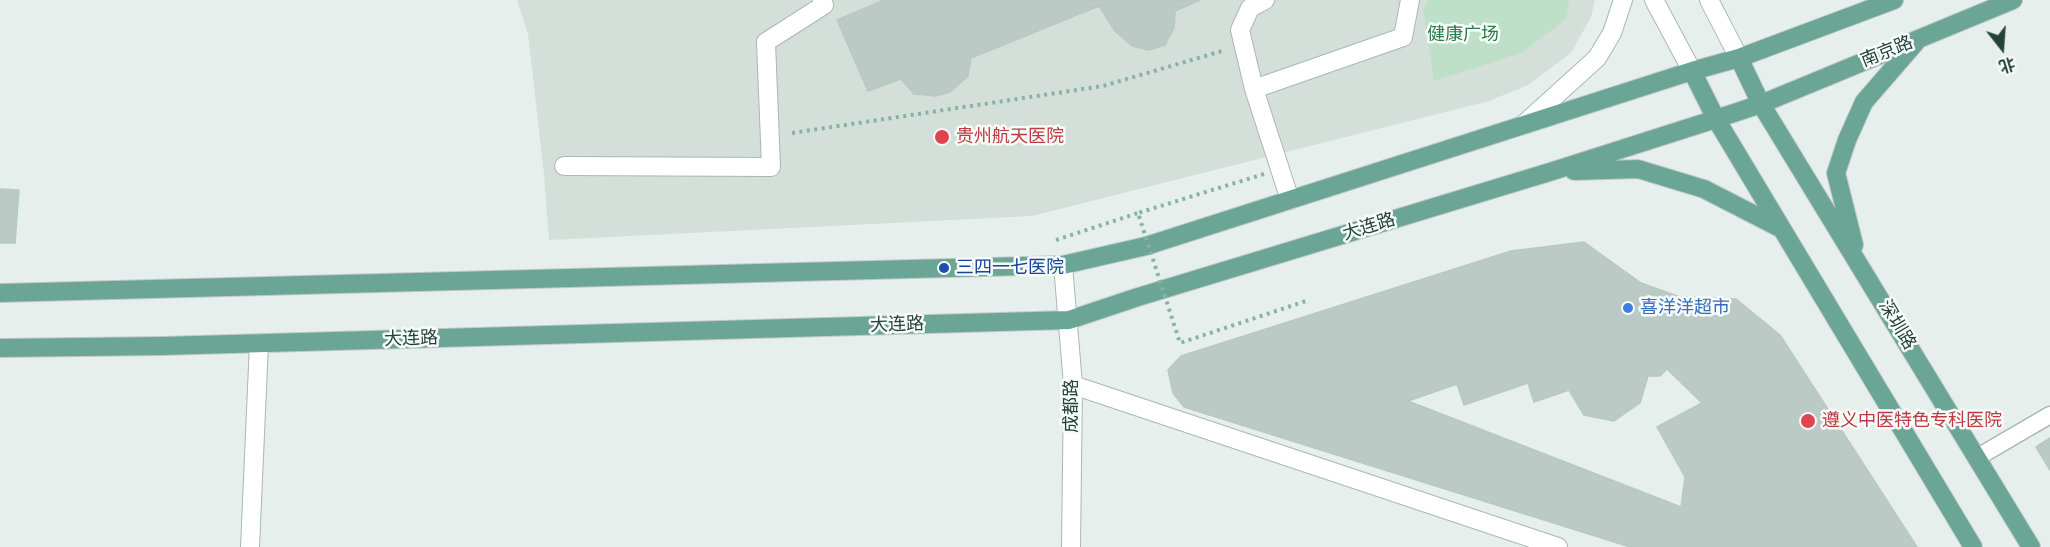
<!DOCTYPE html>
<meta charset="utf-8">
<style>
body{margin:0}
#map{position:relative;width:2050px;height:547px;overflow:hidden;background:#e6efeb;font-family:Manrope,"Noto Sans SC",sans-serif}
canvas{display:block}
.north{position:absolute;left:1972px;top:18px;width:60px;height:60px;-webkit-text-stroke:4px #f7fbf9;paint-order:stroke;rotate:163deg;font-size:16px;font-weight:700;line-height:24px;text-align:center;color:#24423a}
.north::after{content:'';display:block;margin:auto;width:21px;height:27px;background:#24423a;clip-path:polygon(50% 0,100% 100%,50% 72%,0 100%)}
</style>
<div id="map">
<canvas width="2050" height="547"></canvas>
<div class="north">北</div>
</div>
<script>
const g = document.querySelector('canvas').getContext('2d');
g.lineJoin = 'round';
function paint(path, color) { g.fillStyle = color; g.fill(path, 'evenodd'); }
function stroke(path, color, width, dash) { g.strokeStyle = color; g.lineWidth = width; g.lineCap = dash ? 'butt' : 'round'; g.setLineDash(dash || []); g.stroke(path); }
function write(font, color, halo, rows, align = 'center') {
  g.font = font + ' Manrope,"Noto Sans SC",sans-serif'; g.lineWidth = 5; g.setLineDash([]); g.textBaseline = 'middle'; g.strokeStyle = halo; g.fillStyle = color; for (const [text, x, y, turn = 0] of rows) {
    g.save(); g.translate(x, y); g.rotate((+turn || 0) * Math.PI / 180); g.textAlign = isNaN(turn) ? turn : align; if (halo) g.strokeText(text, 0, 0); g.fillText(text, 0, 0); g.restore();
  }
}
const built = new Path2D(`
 M 517,0 L 1595,0 L 1591,17 L 1571,53 L 1528,85 L 1489,101 L 1032,216 L 549,240 L 544,174 L 528,34 Z`);
const green = new Path2D(`
 M 1428,0 L 1570,0 L 1565,20 L 1521,53 L 1434,81 L 1423,10 Z`);
const building = new Path2D(`
 M 884,0 L 1200,0 L 1175,11 L 1174,28 L 1165,45 L 1149,50 L 1132,46 L 1115,31 L 1099,6 L 971,58 L 968,76 L 950,92 L 936,96 L 914,94 L 901,79 L 868,91 L 837,20 Z
 M 0,189 L 19,190 L 15,243 L 0,243 Z
 M 1584,242 L 1641,283 L 1680,297 L 1736,299 L 1780,335 L 1917,547 L 1630,547 L 1184,407 L 1173,393 L 1168,370 L 1181,356 L 1511,251 ZM 1667,369 L 1702,403 L 1657,427 L 1685,477 L 1681,507 L 1408,401 L 1457,384 L 1464,405 L 1528,383 L 1534,402 L 1569,390 L 1584,415 L 1614,421 L 1640,403 L 1648,376 L 1660,376 Z
 M 2050,438 L 2050,470 L 2036,447 Z`);
const path = new Path2D(`
 M 792,133 L 1103,86 L 1222,51
 M 1056,240 L 1138,213`);
const lane = new Path2D(`
 M 1978,457 L 2050,415`);
const street = new Path2D(`
 M 1265,0 L 1250,8 L 1240,30 L 1254,89 L 1290,200
 M 1254,89 L 1403,37 L 1410,0
 M 564,166 L 771,167 L 766,42 L 824,5 L 822,0
 M 1073,385 L 1558,547
 M 250,547 L 259,343`);
const secondary = new Path2D(`
 M 1654,0 L 1692,71
 M 1709,0 L 1739,58
 M 1523,125 L 1597,58 L 1612,33 L 1623,0
 M 1063,265 L 1073,385 L 1071,547`);
const primary = new Path2D(`
 M 1739,58 L 1761,104 L 2031,547
 M 1692,71 L 1716,119 L 1973,547
 M 1574,171 L 1638,169 L 1704,189 L 1782,229
 M 1854,245 L 1836,173 L 1847,140 L 1864,102 L 1916,42
 M 0,293 L 1063,265 L 1146,246 L 1692,71 L 1739,58 L 1894,0
 M 0,348 L 162,346 L 1069,320 L 1138,297 L 1553,171 L 1716,119 L 1761,104 L 2013,0`);
const pathBridge = new Path2D(`
 M 1264,174 L 1138,213 L 1180,343 L 1309,300`);
const markers = [
 [942,137,8,"#e0444e"],
 [944,268,6,"#1a4fb4"],
 [1628,308,6,"#3f7fe0"],
 [1808,421,8,"#e0444e"]
];
const parkNames = [
 ["健康广场",1463,35]
];
const streetNames = [
 ["南京路",1887,52,-22],
 ["大连路",1369,227,-17],
 ["大连路",897,325,-2],
 ["深圳路",1897,325,59],
 ["大连路",411,339,-2],
 ["成都路",1072,406,-90]
];
const healthNames = [
 ["贵州航天医院",956,137],
 ["遵义中医特色专科医院",1822,421]
];
const transitNames = [
 ["三四一七医院",956,268]
];
const shopNames = [
 ["喜洋洋超市",1640,308]
];
paint(built, '#d4dfda');
paint(green, '#bfe0c8');
paint(building, '#bbcac4');
stroke(building, '#b8c9c2', 1.5);
stroke(lane, '#a8b8b2', 19);
stroke(street, '#a8b8b2', 20);
stroke(secondary, '#a4bbb3', 20);
stroke(primary, '#c2cac8', 20);
stroke(path, '#86b3a5', 4, [3, 4.5]);
stroke(lane, '#fff', 16);
stroke(street, '#fff', 18);
stroke(secondary, '#fff', 18);
stroke(primary, '#6aa596', 18);
stroke(pathBridge, '#86b3a5', 4, [3, 4.5]);
for (const [x, y, r, color] of markers) { const dot = new Path2D(); dot.arc(x, y, r, 0, 2 * Math.PI); g.fillStyle = color; g.fill(dot); stroke(dot, '#f7fbf9', 2); }
write('18px', '#2d7a4b', '#f7fbf9', parkNames);
write('18px', '#24423a', '#f7fbf9', streetNames);
write('18px', '#be3a42', '#f7fbf9', healthNames, 'left');
write('18px', '#164399', '#f7fbf9', transitNames, 'left');
write('18px', '#366cbe', '#f7fbf9', shopNames, 'left');
</script>
